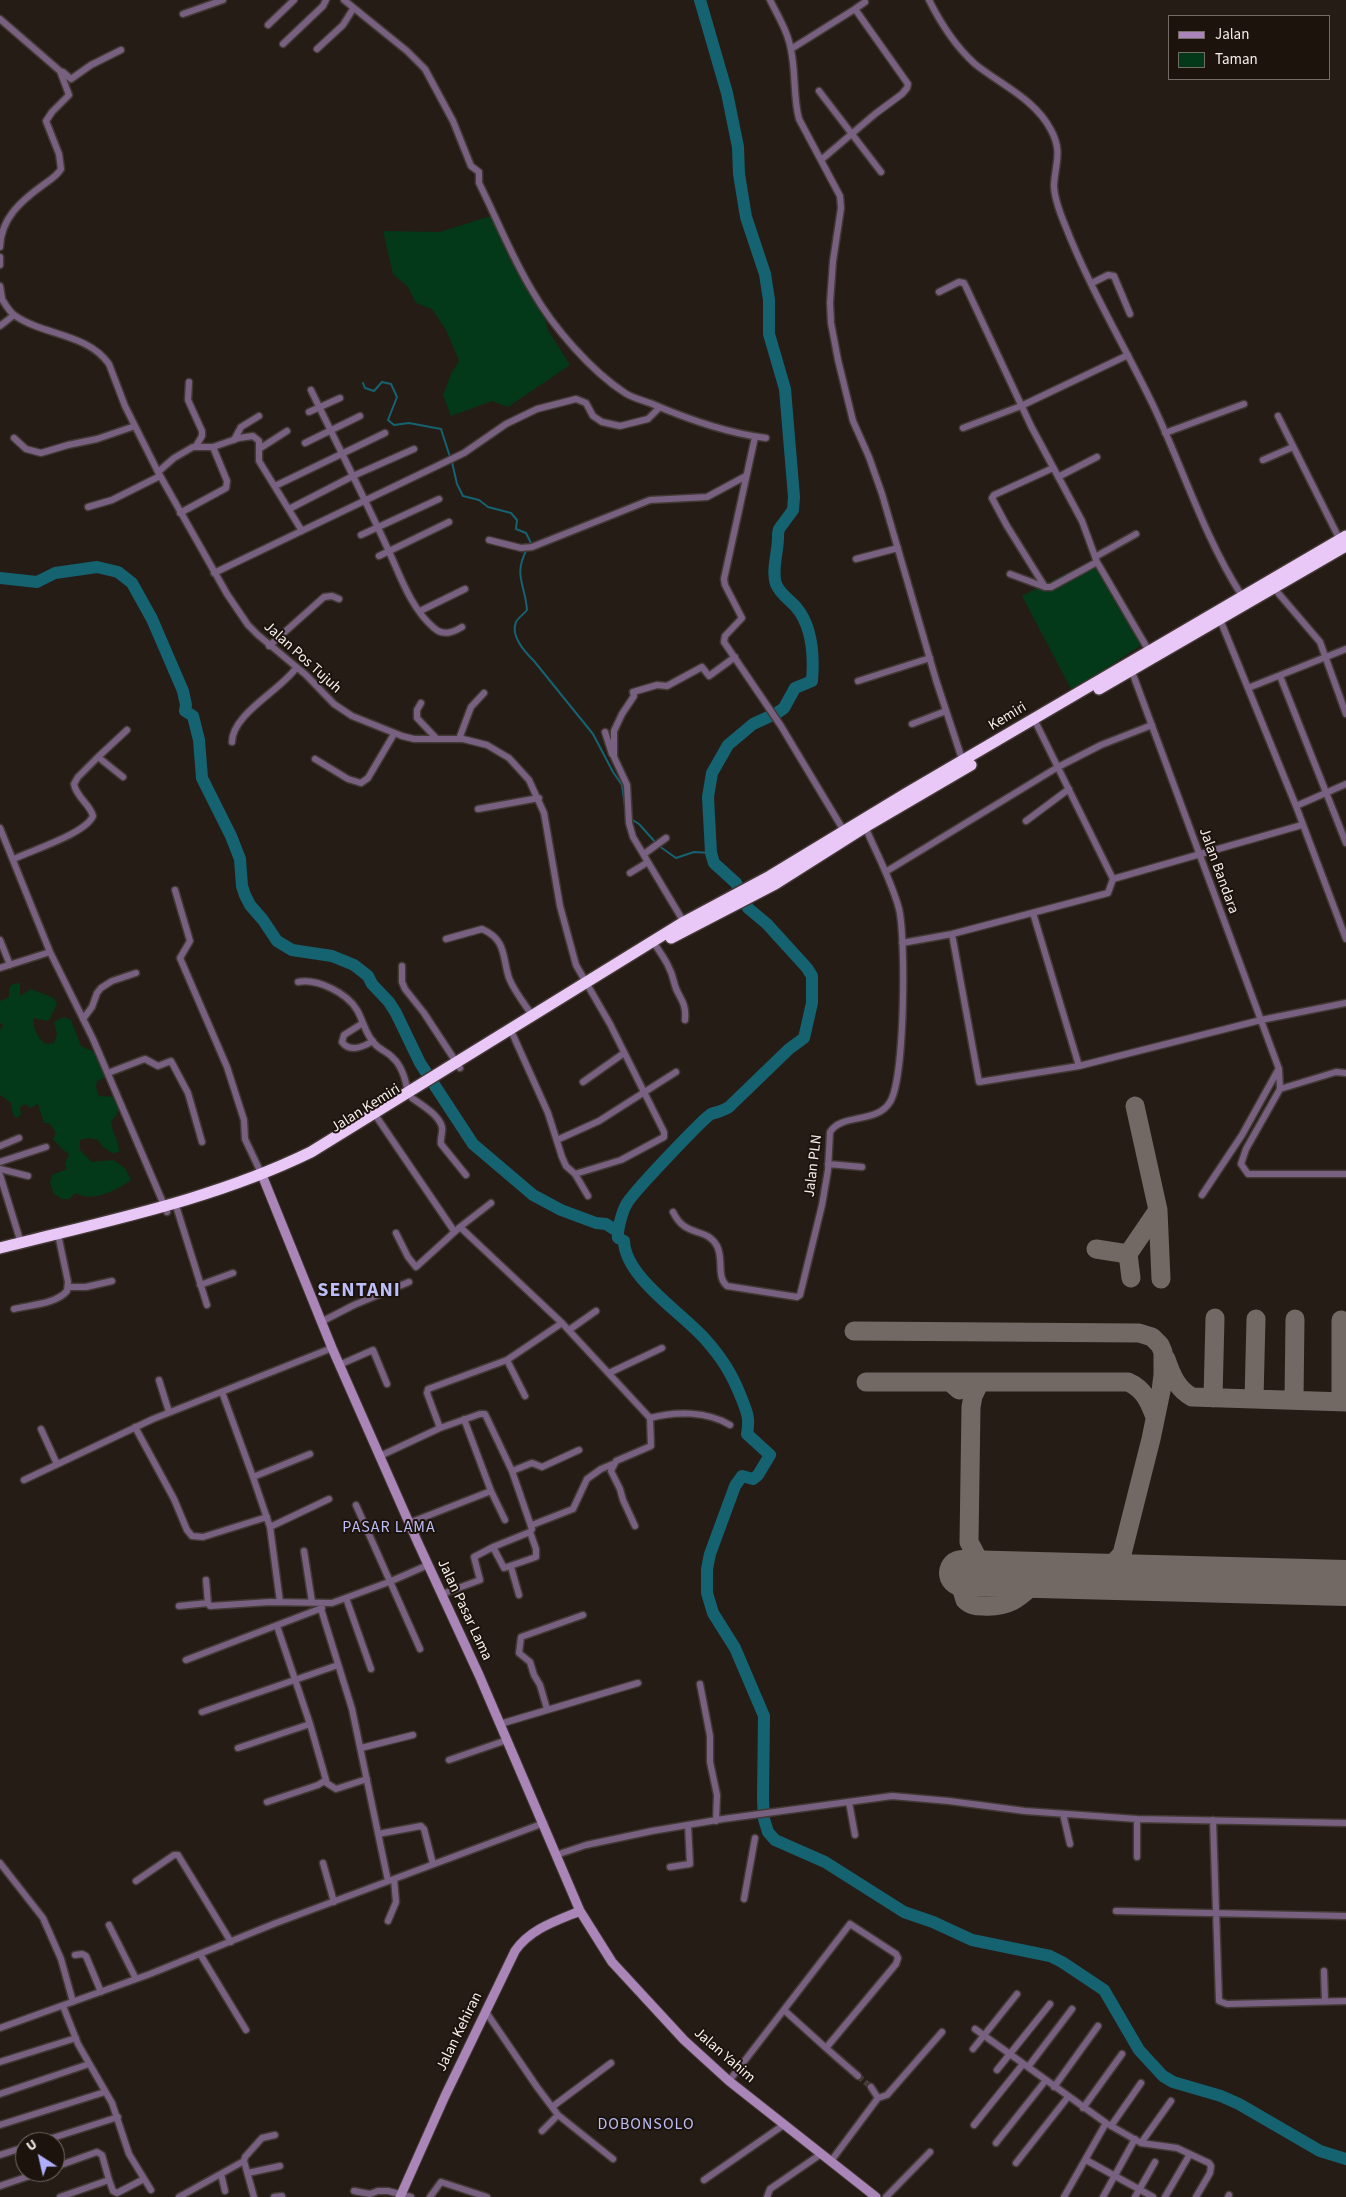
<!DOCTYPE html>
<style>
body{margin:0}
#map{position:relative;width:1346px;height:2197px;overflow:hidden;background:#261c16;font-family:"Source Sans 3",sans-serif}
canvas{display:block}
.legend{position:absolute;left:1168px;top:15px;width:162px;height:65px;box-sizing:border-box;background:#1c130d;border:1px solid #736b65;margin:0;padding:6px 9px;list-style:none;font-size:15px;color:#f5eeea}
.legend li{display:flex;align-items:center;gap:10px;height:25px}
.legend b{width:25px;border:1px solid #736b65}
.north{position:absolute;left:15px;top:2132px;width:50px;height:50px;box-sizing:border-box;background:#1c130d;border:1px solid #736b65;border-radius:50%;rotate:325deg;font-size:14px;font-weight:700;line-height:20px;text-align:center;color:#f5eeea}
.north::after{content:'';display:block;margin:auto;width:18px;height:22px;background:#aeaefa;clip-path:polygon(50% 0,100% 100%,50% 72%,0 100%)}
</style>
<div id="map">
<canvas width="1346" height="2197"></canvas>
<ul class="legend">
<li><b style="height:6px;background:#aa85b8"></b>Jalan</li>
<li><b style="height:14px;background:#033819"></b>Taman</li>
</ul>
<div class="north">U</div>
</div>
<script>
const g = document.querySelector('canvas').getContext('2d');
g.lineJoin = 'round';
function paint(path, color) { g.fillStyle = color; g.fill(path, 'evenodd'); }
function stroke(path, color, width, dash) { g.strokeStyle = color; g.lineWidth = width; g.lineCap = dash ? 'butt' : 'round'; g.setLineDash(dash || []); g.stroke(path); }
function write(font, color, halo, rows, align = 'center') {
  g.font = font + ' "Source Sans 3",sans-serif'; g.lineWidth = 4; g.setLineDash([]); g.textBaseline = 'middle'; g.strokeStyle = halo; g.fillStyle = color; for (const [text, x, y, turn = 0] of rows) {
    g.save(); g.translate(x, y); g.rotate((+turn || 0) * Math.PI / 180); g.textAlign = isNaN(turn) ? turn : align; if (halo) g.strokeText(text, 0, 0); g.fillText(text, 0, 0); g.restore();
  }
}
const green = new Path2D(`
 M 491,216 L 544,316 L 548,330 L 570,365 L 508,407 L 492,401 L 451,416 L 443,395 L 452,372 L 459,361 L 446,330 L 432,309 L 416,303 L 408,287 L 393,274 L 383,231 L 440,232 Z
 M 1092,560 L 1143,644 L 1072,691 L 1022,596 Z
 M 20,983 L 20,996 L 31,989 L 54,998 L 57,1004 L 50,1019 L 46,1021 L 34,1018 C 33,1030 37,1036 45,1044 L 54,1043 L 57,1034 L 54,1022 L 64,1017 L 71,1020 L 81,1046 L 97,1053 L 106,1077 L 97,1081 L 96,1087 L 99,1096 L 116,1097 C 120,1107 120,1113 111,1121 C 112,1133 119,1140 119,1152 L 112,1153 L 103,1147 L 98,1140 L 89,1138 L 80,1140 L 80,1150 L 92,1162 L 113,1160 L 125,1168 L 131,1180 C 117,1190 93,1203 76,1193 L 69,1199 L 62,1199 L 54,1194 L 50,1183 L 52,1175 L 67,1169 L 65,1163 L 69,1154 L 63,1150 L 53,1139 L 56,1133 L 49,1123 L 44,1123 L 38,1104 L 30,1108 L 25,1104 L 20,1107 L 21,1115 L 16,1118 L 13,1115 L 11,1103 L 0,1095 L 0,1030 L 3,1025 L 0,1023 L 0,1001 L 9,997 L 9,988 L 13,984 Z`);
const stream = new Path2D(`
 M 363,383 L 365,388 L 374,391 L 382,382 L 391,384 L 397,397 L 388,420 L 394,425 L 409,423 L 441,429 L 450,457
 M 452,462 L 457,484 L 463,496 L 479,500 L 488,507 L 511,513 L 517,520 L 516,529 L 526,533 L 532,545
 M 527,549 C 513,575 525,584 527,610 C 524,614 518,618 516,622 C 510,636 525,652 534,661 L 593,734 L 613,772 L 622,785 L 626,813
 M 631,819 L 639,824 L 656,843
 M 659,846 L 676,858 L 694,852 L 711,853`);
const river = new Path2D(`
 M 700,0 L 727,93 L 738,147 L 739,174 L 746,217 L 765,274 L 769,300 L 769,334 L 785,389 L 794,497 L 793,510 L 779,529 L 778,534 C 779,550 771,569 776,584 C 780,594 790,600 796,607 C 813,627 814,657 812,681 L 795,688 L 784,708 L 777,713 L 753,724 L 728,745 L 712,773 L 708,797 L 711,853 L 714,863 L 736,883 L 748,908 L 767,924 L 807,968 L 812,976 L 812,1003 L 804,1038 L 789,1049 L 729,1107 C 723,1111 717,1112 711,1114 C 703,1119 630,1195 626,1205 C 622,1212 617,1231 618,1238 L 624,1241 C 625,1277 682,1313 705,1339 C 722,1358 732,1374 741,1397 C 747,1412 750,1418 747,1434 L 770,1455 L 758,1475 L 753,1479 L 742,1476 L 735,1486 L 710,1554 L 707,1569 L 707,1593 L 713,1613 L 735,1648 L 764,1716 L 763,1799 L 764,1819 L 768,1832 L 775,1840 L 825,1862 L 904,1912 L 933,1922 L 972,1940 L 1050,1956 L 1062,1962 L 1104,1990 L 1139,2050 L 1163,2076 L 1173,2082 L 1221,2096 L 1239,2104 L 1320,2151 L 1346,2159
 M 0,578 L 37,582 L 55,573 L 97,567 L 118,572 L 132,583 L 152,619 L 183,691 L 186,705 L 185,711 L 193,716 L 199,740 L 202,778 L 231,836 L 240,859 L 242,886 L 245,895 L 250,905 L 263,920 L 277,941 L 292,950 L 332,956 L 354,965 L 368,976 L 372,984 L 389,1002 L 396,1013 L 420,1063 L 473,1144 L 533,1195 L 561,1210 L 596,1223 L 606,1224 L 617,1231`);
const taxiway = new Path2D(`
 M 1135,1106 L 1158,1210 L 1161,1279
 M 1096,1249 L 1128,1254 L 1131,1278
 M 1128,1254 L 1158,1210
 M 1341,1320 L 1341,1402
 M 854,1331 L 1139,1333 L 1152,1337 L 1160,1345 L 1163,1352 L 1163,1375 L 1161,1391 L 1151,1439 L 1122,1554 L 1108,1569 L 1090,1576
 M 1166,1359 C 1171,1374 1177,1389 1192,1397 L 1346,1402
 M 866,1382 L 950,1382 L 959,1390
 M 950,1382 L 1128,1382 C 1144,1389 1149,1401 1155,1417
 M 980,1382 L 973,1396 L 971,1407 L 969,1542 L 978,1559 L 1000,1574
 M 1213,1398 L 1215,1318
 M 1254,1399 L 1256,1319
 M 1294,1400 L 1295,1319
 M 1122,1554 C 1125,1566 1128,1572 1140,1577
 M 963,1573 L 962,1590 L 965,1600 C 970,1605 975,1606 983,1606 C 1014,1608 1022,1594 1044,1575`);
const runway = new Path2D(`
 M 962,1573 L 1346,1583`);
const streetTunnel = new Path2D(`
 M 858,2076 L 871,2087`);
const street = new Path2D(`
 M 344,0 L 407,51 L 425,69 L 453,121 L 471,166 L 479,172 L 479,183 C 497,219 512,258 533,292 C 553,327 591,371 625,393 C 633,398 641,400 650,403 C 687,419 726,433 766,438
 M 770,0 C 778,16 788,32 791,50 C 796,73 793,97 799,119 L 840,196 L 841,208 L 833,261 L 830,303 L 831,323 L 838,360 L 853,421 L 869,457 L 882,494 L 936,680 L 963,762
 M 929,0 C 941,24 955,46 975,64 C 1001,85 1035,99 1051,130 C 1063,152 1055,164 1054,185 C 1054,198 1060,213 1065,225 C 1089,287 1124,345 1153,405 C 1183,468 1204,537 1242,596
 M 855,9 L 865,2
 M 183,14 L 223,0
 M 0,19 L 60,71 L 69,95 L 52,112 L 46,121 L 59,154 L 61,169 C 57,176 50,180 43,185 C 21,201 1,218 0,247
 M 268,25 L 294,0
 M 283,44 L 323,6 L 326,0
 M 317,49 L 343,25 L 353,9
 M 791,49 L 855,9 L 908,84 L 907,88 L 902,94 L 875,114 L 821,160
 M 63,72 L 71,79 L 91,65 L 121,50
 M 819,91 L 881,172
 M 0,257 L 0,265
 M 1092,283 L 1108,275 L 1114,276 L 1130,314
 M 0,286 L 2,298
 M 939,292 L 959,282 L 964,283 L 966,287 L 1031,426 L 1082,521 L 1097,562 L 1149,651
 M 0,296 C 4,302 8,310 14,315 C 44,336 87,333 109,364 L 125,406 L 158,472 L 227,594 L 248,625 L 258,635 L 306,675 L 334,704 L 352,716 L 402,736 L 414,739 L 463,739 L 487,745 L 509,758 L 529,780 L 544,813 L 560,906 L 576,965 L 610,1024 L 664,1132 L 664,1137 L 621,1160 L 575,1174 L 566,1166 L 562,1157 L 548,1113 L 513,1035
 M 0,326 L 14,315
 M 189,382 L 188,400 L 202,431 L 202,436 L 196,446
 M 311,390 C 336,442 362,493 386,545 C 399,572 410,608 434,628 C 443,636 452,633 462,627
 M 309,412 L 340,398
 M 1278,416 L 1340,540
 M 963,428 L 1021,406 L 1128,355
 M 1165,433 L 1244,404
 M 755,437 L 724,579 L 725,585 L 742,618 L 725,636 L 724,642 L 781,726 L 844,831
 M 14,438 L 26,449 L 41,453 L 68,445 L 97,439 L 135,426
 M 234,440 L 241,427 L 259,416
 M 305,443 L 360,416
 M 259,449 L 287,431
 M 1263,460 L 1293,447
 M 158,472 L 174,458 L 193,447 L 213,447
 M 1058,477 L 1097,457
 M 275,486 L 385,433
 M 88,507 L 112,500 L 160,476
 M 289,509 L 353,476 L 414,449
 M 180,513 L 226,488 L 227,481 L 213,447 L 239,438 L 253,436 L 259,441 L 259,461 L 302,531
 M 361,535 L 439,499
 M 489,540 L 521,548 L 532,547 L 650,500 L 707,497 L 746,476
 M 379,556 L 449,522
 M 1095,557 L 1136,534
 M 856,559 L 898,548
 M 214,573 L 464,453 L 506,424 L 537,409 L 576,399 L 586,403 L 593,416 L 602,422 L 620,426 L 648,419 L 659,408
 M 1010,574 L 1045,587 L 1051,587 L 1097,562
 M 1045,587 L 1007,526 L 992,498 L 994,495 L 1053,468
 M 1273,587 L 1320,642 L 1346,714
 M 420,611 L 465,589
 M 1219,617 L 1296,806 L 1346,939
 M 269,646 L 324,597 L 332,596 L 339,599
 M 1131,669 L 1279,1069 L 1280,1089
 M 1280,676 L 1346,843
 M 858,681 L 930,658
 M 1248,688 L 1346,649
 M 421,703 L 417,710 L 417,718 L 437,739
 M 912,724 L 946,711
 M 605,732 L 612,754
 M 459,739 L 471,707 L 484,693
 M 232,742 C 232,714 281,690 296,668
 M 98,757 L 127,730
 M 315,759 L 348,779 L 361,783 L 368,778 L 394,734
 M 1296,806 L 1346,784
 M 478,809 L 539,798
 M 1026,821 L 1069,789
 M 0,828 L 50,952 L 93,1039 L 167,1212
 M 644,854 L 666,838
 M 14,859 C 32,850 85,834 93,816 C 90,804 76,797 74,784 L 78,777 L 98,757 L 123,777
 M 887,871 L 1058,767 L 1101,745 L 1152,725
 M 630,873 L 648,862
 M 1113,879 L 1302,825
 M 175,890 L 190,941 L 180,958 L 227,1067 L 244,1120 L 245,1139 L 262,1175
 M 1033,913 L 1079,1066
 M 685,924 L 633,837 L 629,823 L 627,785 L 614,757 L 614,731 L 622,714 L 634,696 L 633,692 L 657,685 L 667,686 L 702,667 L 709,676 L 735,657
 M 952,934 L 979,1082 L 1079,1066 L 1261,1020 L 1346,1003
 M 446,939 L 482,929 C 507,940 502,957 509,978 C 514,991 524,1003 532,1015
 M 0,940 L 10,965
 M 902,943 L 952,934 L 1108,893 L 1113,879 L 1034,719
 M 656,946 C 664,958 671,968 674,982 C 677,997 687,1000 685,1020
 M 402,966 L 402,982 L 405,989 L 424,1013 L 460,1068
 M 0,968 L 50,952
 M 298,982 C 317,978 347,993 357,1010 C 363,1020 366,1036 375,1044 C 380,1050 388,1052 393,1058 C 402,1066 406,1081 408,1093
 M 83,1019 L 92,1007 L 97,993 L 101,988 L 112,981 L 136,973
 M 363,1023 L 344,1035 L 342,1042 C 350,1053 363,1047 373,1041
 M 108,1073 L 142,1060 L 145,1059 L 158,1066 L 171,1061 L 188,1093 L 202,1142
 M 1346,1073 L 1336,1072 L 1280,1089 L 1246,1149 L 1241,1164 L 1248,1174 L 1346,1174
 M 583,1082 L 624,1053
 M 412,1098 C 422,1105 439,1115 442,1127 C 443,1133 440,1138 441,1144 L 466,1175
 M 378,1119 L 454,1231
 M 557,1140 L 599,1121 L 676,1072
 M 0,1146 L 19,1138
 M 0,1162 L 46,1147
 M 828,1164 L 862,1167
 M 0,1169 L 28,1176
 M 575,1174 L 588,1196
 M 0,1175 L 21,1243
 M 1202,1195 L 1242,1135 L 1278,1070
 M 177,1209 L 207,1305
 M 673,1212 C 686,1239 706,1226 717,1246 C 724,1259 716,1277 727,1286 L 797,1297 L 800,1295 L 822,1205 L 828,1170 L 830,1132 C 842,1113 877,1124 890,1102 C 905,1079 906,938 899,909 C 891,879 876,853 864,824
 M 460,1227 L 562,1323 L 650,1418 C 675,1411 707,1411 730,1425
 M 396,1233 L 408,1257 L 416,1267 L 460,1227 L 491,1203
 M 200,1285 L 233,1273
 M 68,1287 L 86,1287 L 112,1281
 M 14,1309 C 30,1305 56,1304 67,1291 L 68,1282 L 59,1239
 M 321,1322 L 354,1305 L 409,1282
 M 569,1330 L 596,1311
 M 507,1360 L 525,1396
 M 339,1365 L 373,1350 L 387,1384
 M 609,1373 L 662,1348
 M 159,1380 L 169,1412
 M 222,1392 L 253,1477 L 270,1527 L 280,1602
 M 464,1419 L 491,1491 L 505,1520
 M 135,1427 L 174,1499 L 187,1530 L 192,1536 L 203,1537 L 267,1517
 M 440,1428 L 427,1393 L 428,1389 L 507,1360 L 562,1323
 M 41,1429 L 57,1464
 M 380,1456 L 440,1428 L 480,1414 L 485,1414 L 512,1471 L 532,1529 L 530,1532 L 493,1547
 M 512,1471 L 532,1463 L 542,1467 L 579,1450
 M 253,1477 L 310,1454
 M 24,1480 L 153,1419 L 332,1348
 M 356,1505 L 420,1649
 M 409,1523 L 491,1491
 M 532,1525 L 573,1509 L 587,1479 L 601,1469 L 613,1464
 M 635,1526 L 623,1500 L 620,1489 L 611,1471 L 616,1461 L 651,1446 L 650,1418
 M 270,1527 L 329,1499
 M 304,1551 L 312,1602
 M 511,1567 L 519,1595
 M 206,1580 L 208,1603 L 210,1606 L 270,1602 L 332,1603 L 389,1582 L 428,1565
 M 442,1594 L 480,1580 L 474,1557 L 493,1547 L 504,1568 L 536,1557 L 536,1549 L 530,1532
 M 346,1598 L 371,1669
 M 179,1606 L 208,1603
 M 321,1609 L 352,1709 L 388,1881
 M 186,1660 L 322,1608
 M 700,1684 L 710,1736 L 710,1762 L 717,1795 L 716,1821
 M 547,1709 L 540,1685 L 534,1675 L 530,1662 L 519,1653 L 521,1637 L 583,1615
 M 202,1712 L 338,1665
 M 500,1724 L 638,1683
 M 238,1748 L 310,1724
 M 361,1748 L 413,1735
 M 449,1760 L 507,1740
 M 325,1782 L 336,1789 L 367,1779
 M 267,1802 L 318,1785 L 326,1780 L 310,1724 L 277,1626
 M 849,1802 L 855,1835
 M 1063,1814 L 1070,1844
 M 1137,1819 L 1137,1857
 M 1213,1820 L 1219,2001 L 1227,2004 L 1346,2001
 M 378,1834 L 421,1826 L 424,1829 L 433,1864
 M 556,1855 L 586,1845 L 652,1831 L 723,1819 L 892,1796 L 949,1801 L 1025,1811 L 1137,1819 L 1346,1823
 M 0,1863 L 43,1918 L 61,1959 L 73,2002
 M 323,1863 L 334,1902
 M 670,1867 L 690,1864 L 688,1825
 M 136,1881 L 174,1855 L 178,1855 L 231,1942
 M 744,1899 L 755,1838
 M 1116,1911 L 1346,1916
 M 388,1921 L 396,1902 L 394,1879
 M 109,1925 L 136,1979
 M 200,1954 L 246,2030
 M 75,1955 L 82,1954 L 86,1956 L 101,1992
 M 1324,1971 L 1325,2001
 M 63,2006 L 78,2044 L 112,2103 L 129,2154 L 151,2190
 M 486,2012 L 537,2087 L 558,2115 L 613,2159
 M 0,2028 L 150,1974 L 276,1923 L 544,1823
 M 975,2029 L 1106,2123 L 1064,2197
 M 826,2048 L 858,2076
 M 973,2049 L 1017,1994
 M 0,2062 L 76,2038
 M 1028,2067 L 1072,2009
 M 997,2070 L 1050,2004
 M 729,2081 L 850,1924 L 896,1954 L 898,1958 L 896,1964 L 826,2048 L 784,2010
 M 1054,2087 L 1098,2026
 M 0,2094 L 89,2064
 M 878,2098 L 887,2095 L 942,2032
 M 552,2107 L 611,2063
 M 1083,2108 L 1122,2054
 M 1106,2123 L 1141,2143 L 1177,2148 L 1209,2163 L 1211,2166 L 1210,2173 L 1196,2197
 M 0,2125 L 105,2092
 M 974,2125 L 1023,2064
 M 1111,2126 L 1141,2083
 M 542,2131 L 558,2115
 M 40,2142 L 118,2117
 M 996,2143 L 1046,2080
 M 1141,2143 L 1171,2101
 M 0,2155 L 25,2147
 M 1086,2160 L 1153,2197
 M 244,2161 L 254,2197
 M 831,2161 L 878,2098 L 871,2087
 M 1016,2163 L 1068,2097
 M 55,2167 L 97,2152 L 102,2155 L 109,2180 L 60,2197
 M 248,2173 L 280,2166
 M 221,2174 L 225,2191
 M 109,2180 L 113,2191 L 117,2193 L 144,2179
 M 704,2180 L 785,2124
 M 0,2186 L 41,2172
 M 354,2191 L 370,2194 L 378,2191 L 388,2191 L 411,2197
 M 179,2197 L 244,2161 L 245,2157 L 262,2138 L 275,2135
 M 274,2197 L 282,2196
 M 430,2197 L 441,2182 L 487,2197
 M 767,2197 L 770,2189 L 821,2154
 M 886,2197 L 930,2152
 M 1103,2197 L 1135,2139
 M 1135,2197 L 1155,2162
 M 1165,2197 L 1190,2154
 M 1228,2197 L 1229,2195`);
const secondary = new Path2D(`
 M 262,1175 L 332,1348 L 418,1543 L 479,1675 L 580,1911 L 612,1962 L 684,2040 L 729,2081 L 876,2197
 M 400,2197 L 445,2096 L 515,1951 C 530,1929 556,1921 580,1911`);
const highway = new Path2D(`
 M 1099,689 L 1346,546
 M 671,938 L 775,884 L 865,827 L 971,765
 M 0,1248 C 105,1221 213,1200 311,1152 L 684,922 L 770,876 L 907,793 L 1346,536`);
const streetNames = [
 ["Jalan Pos Tujuh",302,658,42],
 ["Kemiri",1008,717,-31],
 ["Jalan Bandara",1218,871,70],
 ["Jalan Kemiri",366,1109,-32],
 ["Jalan PLN",814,1166,-83],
 ["Jalan Pasar Lama",464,1610,65],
 ["Jalan Kehiran",460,2032,-64],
 ["Jalan Yahim",724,2056,41]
];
const neighbourhoodNames = [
 ["PASAR LAMA",389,1528],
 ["DOBONSOLO",646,2125]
];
const districtNames = [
 ["SENTANI",359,1292]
];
paint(green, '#033819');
stroke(stream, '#156271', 2);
stroke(river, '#156271', 12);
stroke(taxiway, '#726864', 19);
stroke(runway, '#726864', 46);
stroke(streetTunnel, '#453c36', 6, [6, 3]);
stroke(street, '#433934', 9);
stroke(secondary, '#433934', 11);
stroke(highway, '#433934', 14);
stroke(street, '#776080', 6);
stroke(secondary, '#aa85b8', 9);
stroke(highway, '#e9c7f7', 11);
write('15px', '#f5eeea', '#1c130d', streetNames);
g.letterSpacing = '1px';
write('16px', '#bdbef7', '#1c130d', neighbourhoodNames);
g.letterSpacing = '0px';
g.letterSpacing = '1px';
write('bold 20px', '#bdbef7', '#1c130d', districtNames);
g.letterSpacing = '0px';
</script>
